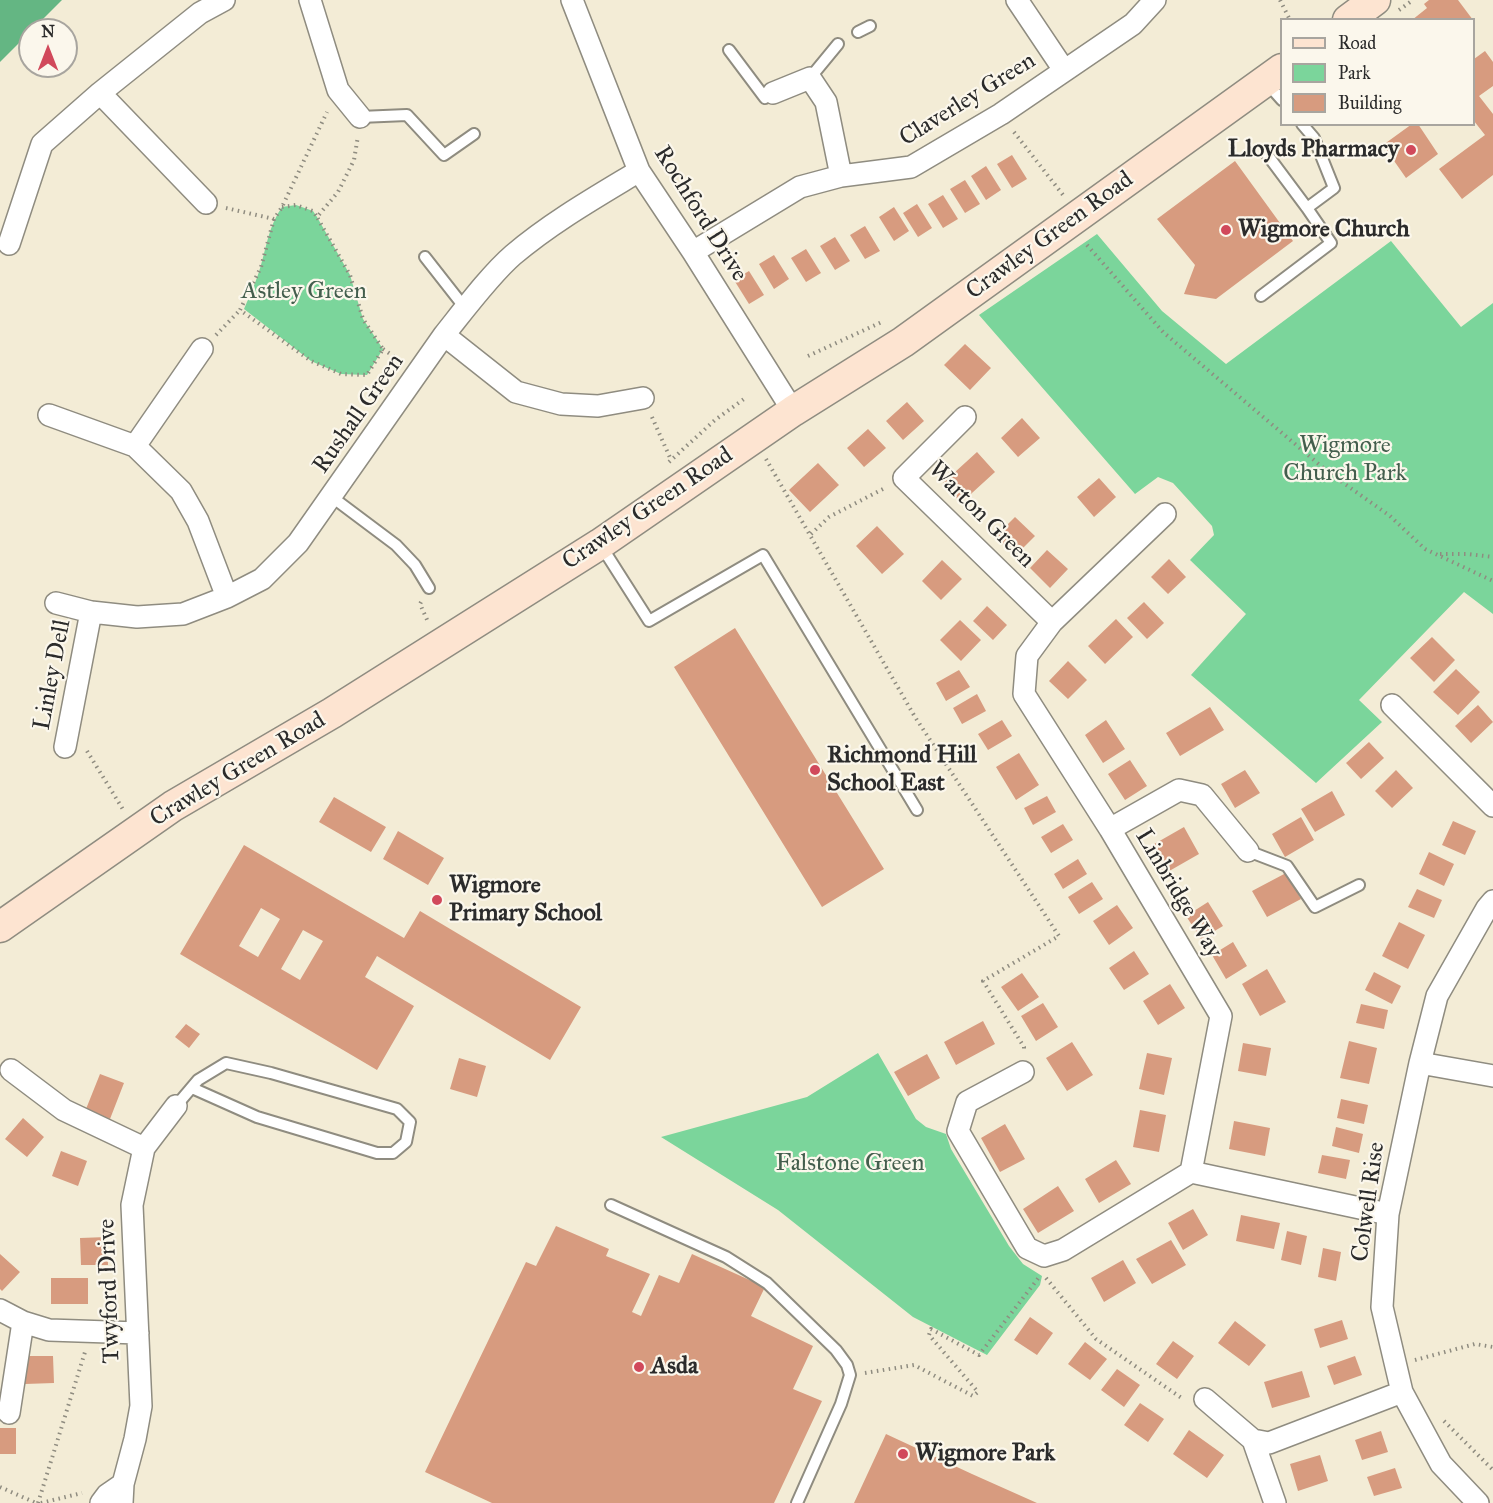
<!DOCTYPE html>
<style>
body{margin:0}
#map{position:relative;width:1493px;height:1503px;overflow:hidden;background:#f3ecd6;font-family:"IM FELL Great Primer",serif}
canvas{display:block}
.legend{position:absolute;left:1280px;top:18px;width:195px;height:108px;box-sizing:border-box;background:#fbf7ec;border:2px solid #a8a59f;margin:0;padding:8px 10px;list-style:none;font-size:18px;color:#2b2b2b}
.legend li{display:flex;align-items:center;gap:12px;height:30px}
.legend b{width:30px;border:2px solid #a8a59f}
.north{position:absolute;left:18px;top:18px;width:60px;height:60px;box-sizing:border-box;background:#fbf7ec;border:2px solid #a8a59f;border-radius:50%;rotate:0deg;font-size:16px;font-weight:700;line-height:24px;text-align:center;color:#2b2b2b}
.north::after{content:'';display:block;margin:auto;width:21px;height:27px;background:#d1495b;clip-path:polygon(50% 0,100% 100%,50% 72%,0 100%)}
</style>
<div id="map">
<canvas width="1493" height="1503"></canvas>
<ul class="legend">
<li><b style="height:8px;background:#fde4d1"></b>Road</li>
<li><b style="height:16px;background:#7bd59b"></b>Park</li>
<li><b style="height:16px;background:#d79b7f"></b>Building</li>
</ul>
<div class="north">N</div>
</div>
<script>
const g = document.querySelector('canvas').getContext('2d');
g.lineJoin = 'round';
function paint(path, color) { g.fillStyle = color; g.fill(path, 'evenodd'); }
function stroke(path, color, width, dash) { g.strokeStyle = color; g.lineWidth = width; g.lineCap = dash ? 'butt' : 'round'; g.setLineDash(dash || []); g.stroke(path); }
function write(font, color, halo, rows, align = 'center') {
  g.font = font + ' "IM FELL Great Primer",serif'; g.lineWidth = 4.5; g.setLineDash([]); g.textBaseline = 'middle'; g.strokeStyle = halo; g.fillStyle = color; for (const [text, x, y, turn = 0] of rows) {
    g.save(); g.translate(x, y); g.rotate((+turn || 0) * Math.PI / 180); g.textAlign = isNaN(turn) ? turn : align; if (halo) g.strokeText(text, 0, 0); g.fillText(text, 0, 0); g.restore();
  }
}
const green = new Path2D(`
 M 296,205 L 313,211 L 317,217 L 350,275 L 363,319 L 383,349 L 367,375 L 341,374 L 311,361 L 244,309 C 250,295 257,280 261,265 C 267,244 269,226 282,207 Z
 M 1097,234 L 1162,311 L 1226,364 L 1391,241 L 1461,327 L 1493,303 L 1493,614 L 1464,592 L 1359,700 L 1382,722 L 1316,783 L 1191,675 L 1246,614 L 1190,560 L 1214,535 L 1212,526 L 1173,483 L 1158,477 L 1135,494 L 979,315 Z
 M 878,1053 L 916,1119 L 926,1127 L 946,1134 L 951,1149 L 1009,1246 L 1023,1264 L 1042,1276 L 1040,1285 L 987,1355 L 913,1317 L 778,1210 L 661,1137 L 807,1097 Z`);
const forest = new Path2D(`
 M 0,0 L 62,0 L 0,62 Z`);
const building = new Path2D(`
 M 1429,0 L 1458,0 L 1473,20 L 1412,20 L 1427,8 L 1424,4 Z
 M 1485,51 L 1493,62 L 1493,86 L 1479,96 L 1493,114 L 1493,175 L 1462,199 L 1439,169 L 1485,135 L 1474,121 L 1474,59 Z
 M 1412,124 L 1418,124 L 1438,154 L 1406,178 L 1383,145 Z
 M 1012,155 L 1027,179 L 1012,188 L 997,164 Z
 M 1235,161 L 1293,241 L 1216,299 L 1184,294 L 1195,265 L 1157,219 Z
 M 986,166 L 1001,190 L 986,200 L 971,176 Z
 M 965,180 L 980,204 L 965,213 L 950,189 Z
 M 943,195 L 958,219 L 943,228 L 928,204 Z
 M 917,204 L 932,228 L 918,237 L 903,213 Z
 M 894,207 L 909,231 L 894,241 L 879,217 Z
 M 865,226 L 880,251 L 865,259 L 850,235 Z
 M 835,237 L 850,261 L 835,270 L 820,246 Z
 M 806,249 L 821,273 L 806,282 L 791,258 Z
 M 774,255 L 789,279 L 774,289 L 759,264 Z
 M 749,271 L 764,295 L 749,304 L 734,280 Z
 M 965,344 L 991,368 L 970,390 L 944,365 Z
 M 907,402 L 924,421 L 903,440 L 886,421 Z
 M 1022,418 L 1040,438 L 1018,457 L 1001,438 Z
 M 868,429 L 886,448 L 864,467 L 847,448 Z
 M 977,452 L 995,472 L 961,503 L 943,483 Z
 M 818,463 L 839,485 L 810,512 L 789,490 Z
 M 1099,478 L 1116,497 L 1094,517 L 1077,497 Z
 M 1015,517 L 1035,536 L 1015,556 L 995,537 Z
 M 877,526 L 904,554 L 882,574 L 856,546 Z
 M 1047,550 L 1068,569 L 1050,588 L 1030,568 Z
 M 1169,559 L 1186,577 L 1168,594 L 1151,577 Z
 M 942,560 L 962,579 L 941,600 L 922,581 Z
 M 1144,602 L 1164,623 L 1147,639 L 1127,618 Z
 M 987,606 L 1007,625 L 993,640 L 973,621 Z
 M 1116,619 L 1133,637 L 1105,664 L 1088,646 Z
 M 960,620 L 981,640 L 961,661 L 940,640 Z
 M 735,628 L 884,869 L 822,907 L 674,667 Z
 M 1432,637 L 1455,660 L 1434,682 L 1410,658 Z
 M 1068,661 L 1087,680 L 1068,699 L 1049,681 Z
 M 1456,669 L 1480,692 L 1458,715 L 1433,692 Z
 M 959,670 L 970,687 L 946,701 L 936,683 Z
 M 977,694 L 986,711 L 962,724 L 953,708 Z
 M 1478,705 L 1493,722 L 1471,743 L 1455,726 Z
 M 1210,707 L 1224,730 L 1180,756 L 1166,733 Z
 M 1002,720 L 1012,736 L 988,750 L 978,734 Z
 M 1106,720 L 1125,749 L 1103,763 L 1085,735 Z
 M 1369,742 L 1384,758 L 1361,779 L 1346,763 Z
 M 1019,753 L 1039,785 L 1016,800 L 996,767 Z
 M 1130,760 L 1147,786 L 1125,800 L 1108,774 Z
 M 1245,770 L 1260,793 L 1235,808 L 1221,784 Z
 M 1396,770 L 1413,788 L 1392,808 L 1375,791 Z
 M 1332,791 L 1345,815 L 1315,832 L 1301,809 Z
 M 1047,796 L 1056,812 L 1033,825 L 1024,808 Z
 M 334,797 L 386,827 L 371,852 L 319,822 Z
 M 1301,817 L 1314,840 L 1285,857 L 1272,834 Z
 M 1453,821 L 1476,831 L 1465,855 L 1442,845 Z
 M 1063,824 L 1073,840 L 1051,853 L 1041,837 Z
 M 1184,827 L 1199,854 L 1164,874 L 1149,847 Z
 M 398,831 L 444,858 L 428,885 L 383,859 Z
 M 244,845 L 404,938 L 420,911 L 581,1007 L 550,1060 L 377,956 L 365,977 L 414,1006 L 377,1070 L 180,954 ZM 261,908 L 280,919 L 258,957 L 239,946 ZM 303,930 L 323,941 L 300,980 L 281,969 Z
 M 1429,852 L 1454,864 L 1444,886 L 1419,874 Z
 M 1078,859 L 1087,874 L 1063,889 L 1054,874 Z
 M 1286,873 L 1301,899 L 1267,917 L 1252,891 Z
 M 1092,882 L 1103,899 L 1079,914 L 1068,897 Z
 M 1417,889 L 1442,900 L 1434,918 L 1408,907 Z
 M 1208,902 L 1223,926 L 1201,939 L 1186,916 Z
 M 1117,905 L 1133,928 L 1109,945 L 1093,921 Z
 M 1399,922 L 1425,935 L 1408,969 L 1382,956 Z
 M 1233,942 L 1247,966 L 1226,979 L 1212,955 Z
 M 1134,951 L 1149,974 L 1124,990 L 1109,968 Z
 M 1267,969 L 1286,1002 L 1260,1016 L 1242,984 Z
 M 1374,972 L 1401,986 L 1392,1004 L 1365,990 Z
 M 1022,973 L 1039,997 L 1018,1011 L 1001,987 Z
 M 1170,984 L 1185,1008 L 1158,1025 L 1143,1001 Z
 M 1043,1003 L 1058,1027 L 1036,1041 L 1021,1016 Z
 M 1361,1004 L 1388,1010 L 1384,1029 L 1356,1023 Z
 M 983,1021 L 995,1044 L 956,1065 L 944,1042 Z
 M 186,1024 L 200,1034 L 189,1048 L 175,1037 Z
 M 1349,1041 L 1377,1048 L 1369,1084 L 1340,1078 Z
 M 1072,1042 L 1093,1075 L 1067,1091 L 1046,1058 Z
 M 1243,1043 L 1271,1048 L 1266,1076 L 1238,1071 Z
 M 1147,1053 L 1172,1058 L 1164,1095 L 1139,1089 Z
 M 927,1054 L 940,1078 L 908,1096 L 894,1072 Z
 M 459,1058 L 486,1066 L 477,1097 L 450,1089 Z
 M 100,1074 L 124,1083 L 110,1119 L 86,1109 Z
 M 1341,1099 L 1368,1105 L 1364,1124 L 1337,1118 Z
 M 1140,1110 L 1166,1115 L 1159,1152 L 1133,1147 Z
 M 23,1118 L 44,1137 L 27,1157 L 5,1139 Z
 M 1234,1121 L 1270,1128 L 1265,1156 L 1229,1149 Z
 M 1005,1124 L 1025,1159 L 1000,1172 L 981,1138 Z
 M 1336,1127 L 1363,1134 L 1359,1153 L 1332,1146 Z
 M 61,1151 L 87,1161 L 78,1186 L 52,1176 Z
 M 1322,1155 L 1350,1160 L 1346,1179 L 1318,1173 Z
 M 1116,1160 L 1131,1184 L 1099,1203 L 1085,1179 Z
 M 1058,1186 L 1074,1211 L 1038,1233 L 1023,1209 Z
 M 1193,1209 L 1208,1235 L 1183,1250 L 1168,1223 Z
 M 1241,1215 L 1280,1223 L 1274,1249 L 1236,1241 Z
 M 556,1226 L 609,1249 L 606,1256 L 650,1274 L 632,1312 L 641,1316 L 659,1275 L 679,1283 L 692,1254 L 765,1287 L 751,1316 L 813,1346 L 793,1389 L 822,1401 L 774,1503 L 492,1503 L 425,1472 L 526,1262 L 536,1266 Z
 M 1287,1231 L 1307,1236 L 1301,1265 L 1281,1260 Z
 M 107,1237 L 108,1265 L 81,1265 L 80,1238 Z
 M 1171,1240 L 1186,1265 L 1152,1284 L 1136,1259 Z
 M 1323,1248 L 1341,1252 L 1336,1281 L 1318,1277 Z
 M 0,1254 L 20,1272 L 2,1291 L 0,1289 Z
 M 1123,1260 L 1136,1283 L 1104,1302 L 1091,1278 Z
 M 51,1278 L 88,1278 L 88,1304 L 51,1304 Z
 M 1030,1317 L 1053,1333 L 1037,1355 L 1014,1340 Z
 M 1342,1320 L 1348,1339 L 1320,1348 L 1314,1329 Z
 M 1235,1321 L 1266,1345 L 1249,1366 L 1218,1343 Z
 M 1173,1341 L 1194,1356 L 1177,1379 L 1156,1364 Z
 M 1085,1342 L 1107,1359 L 1090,1380 L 1068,1364 Z
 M 25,1356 L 53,1356 L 54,1383 L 25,1384 Z
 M 1355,1356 L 1362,1375 L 1334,1385 L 1327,1366 Z
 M 1117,1369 L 1140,1385 L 1124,1407 L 1101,1390 Z
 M 1302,1371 L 1310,1397 L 1272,1408 L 1264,1382 Z
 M 1140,1403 L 1164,1419 L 1148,1442 L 1124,1425 Z
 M 0,1428 L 16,1428 L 16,1454 L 0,1454 Z
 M 1189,1430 L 1224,1455 L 1207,1478 L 1173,1454 Z
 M 1381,1431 L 1388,1452 L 1362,1460 L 1355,1440 Z
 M 886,1434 L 972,1474 L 1037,1503 L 854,1503 Z
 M 1320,1455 L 1328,1481 L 1298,1491 L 1290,1464 Z
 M 1395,1468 L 1402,1488 L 1374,1496 L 1367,1477 Z`);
const path = new Path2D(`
 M 1280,0 L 1290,20
 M 1399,10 L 1413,0
 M 1014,132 L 1063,195
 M 282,207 L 296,205 L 313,211 L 317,217
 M 226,208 L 274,219 L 282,207 L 327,112
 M 274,219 L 261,267 L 240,310 L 311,361 L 341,374 L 367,375 L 383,349 L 363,319 L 350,275 L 317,217 L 338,192 L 354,160 L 358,136
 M 1087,245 L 1163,332 L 1328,472 L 1390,516 L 1425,549 L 1493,581
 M 216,335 L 240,310
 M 383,349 L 399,360
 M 808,356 L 884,321
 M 652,417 L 671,460
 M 766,459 L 915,717 L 1059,936 L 983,981 L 1024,1047 L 1024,1053
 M 669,462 L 715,420 L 744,399
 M 811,534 L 829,517 L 885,488
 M 1440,554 L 1468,554 L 1493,557
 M 421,602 L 420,604 L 428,622
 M 87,751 L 124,811
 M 1046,1278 L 1096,1339 L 1183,1399
 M 1415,1360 L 1475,1344 L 1493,1347
 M 865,1373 L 914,1365 L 973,1396 L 978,1392 L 929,1335 L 931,1329 L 979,1355 L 1040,1276
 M 1444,1421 L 1493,1470
 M 0,1487 L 36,1503
 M 38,1503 L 85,1352
 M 41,1503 L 82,1493`);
const lane = new Path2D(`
 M 858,32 L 870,26
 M 729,50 L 765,98 L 773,93
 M 810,78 L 838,44
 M 1266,82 L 1282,100
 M 360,117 L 407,115 L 444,155 L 474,134
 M 1266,153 L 1307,208 L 1334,188 L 1314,138 L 1302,124
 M 425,257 L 465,308
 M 1261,296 L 1331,243 L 1307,208
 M 332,497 L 396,545 L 415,565 L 429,588
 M 600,544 L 649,621 L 763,555 L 917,810
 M 1248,851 L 1287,866 L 1315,907 L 1359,885
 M 176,1106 L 198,1080 L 226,1063 L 271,1073 L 397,1109 L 410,1122 L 406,1142 L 393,1153 L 377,1153 L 257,1117 L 192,1088
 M 611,1205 L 726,1257 L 767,1283 L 836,1350 L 847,1365 L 850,1375 L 841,1404 L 797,1503`);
const street = new Path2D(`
 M 310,0 L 338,90 L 360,117
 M 572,0 L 639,171 L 693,252 L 793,411
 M 1017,0 L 1064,70
 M 100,93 L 206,203
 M 773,93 L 810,78 L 826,102 L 841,176
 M 9,244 L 42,144 L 100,93 L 200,13 L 224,0
 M 693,252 L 800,187 L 841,176 L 911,167 L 1001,114 L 1133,24 L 1155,0
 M 444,335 L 516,392 L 561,404 L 598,406 L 643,398
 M 49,415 L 135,446 L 181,491 L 198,521 L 227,597
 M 965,417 L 904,478 L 1052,622
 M 135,446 L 202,349
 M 1165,514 L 1052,622 L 1027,656 L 1024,694 L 1110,829 L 1221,1016 L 1191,1172 L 1388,1214
 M 56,603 L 91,612 L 137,617 L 183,614 L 227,597 L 262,579 L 298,543 L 444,335 C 464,310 490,275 513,255 C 552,222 596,197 639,171
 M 1392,705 L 1493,806
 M 65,747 L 91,612
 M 1110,829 L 1179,790 L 1202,795 L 1248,851
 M 1420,1063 L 1493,1076
 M 11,1070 L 64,1110 L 144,1148
 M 1023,1072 L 967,1102 L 958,1131 L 1027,1248 L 1044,1256 L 1063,1250 L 1191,1172
 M 0,1310 L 23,1322 L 49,1330 L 138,1333
 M 1205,1399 L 1253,1440 L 1269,1443 L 1402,1392
 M 9,1413 L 23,1322
 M 1253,1440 L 1275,1503
 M 101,1503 L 107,1495 L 123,1484
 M 122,1503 L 123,1484 L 135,1439 L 141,1406 L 132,1205 L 144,1148 L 176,1106
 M 1478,1503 L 1441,1464 L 1402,1392 L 1382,1307 L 1388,1214 L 1420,1063 L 1437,996 L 1487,908 L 1493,901`);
const secondary = new Path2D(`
 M 1348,20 L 1375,0
 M 0,927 L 173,806 L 332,713 L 600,544 L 793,411 L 903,342 L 1282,69`);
const markers = [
 [1411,150,6,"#d1495b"],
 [1226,230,6,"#d1495b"],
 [815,770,6,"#d1495b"],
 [437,900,6,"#d1495b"],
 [639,1367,6,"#d1495b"],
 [903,1454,6,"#d1495b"]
];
const streetNames = [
 ["Claverley Green",968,100,-32],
 ["Rochford Drive",700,214,58],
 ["Crawley Green Road",1050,236,-36],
 ["Rushall Green",359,414,-55],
 ["Crawley Green Road",648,509,-34],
 ["Warton Green",981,515,45],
 ["Linley Dell",53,675,-79],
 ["Crawley Green Road",238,770,-31],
 ["Linbridge Way",1178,894,59],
 ["Colwell Rise",1369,1202,-82],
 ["Twyford Drive",110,1291,-92]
];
const poiNames = [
 ["Lloyds Pharmacy",1399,150,"right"],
 ["Wigmore Church",1238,230],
 ["Richmond Hill",827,756],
 ["School East",827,784],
 ["Wigmore",449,886],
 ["Primary School",449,914],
 ["Asda",651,1367],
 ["Wigmore Park",915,1454]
];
const parkNames = [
 ["Astley Green",304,292],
 ["Wigmore",1345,446],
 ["Church Park",1345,474],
 ["Falstone Green",850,1164]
];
paint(green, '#7bd59b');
paint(forest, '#64b683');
paint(building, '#d79b7f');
stroke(lane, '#8f8c80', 14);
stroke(street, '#8f8c80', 24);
stroke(secondary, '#8f8c80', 33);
stroke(path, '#8f8c80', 4, [1.5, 4.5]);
stroke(lane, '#fff', 10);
stroke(street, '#fff', 21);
stroke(secondary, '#fde4d1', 30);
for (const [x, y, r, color] of markers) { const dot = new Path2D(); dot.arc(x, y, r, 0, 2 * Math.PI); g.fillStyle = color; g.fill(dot); stroke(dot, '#fbf7ec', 2); }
write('24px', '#2b2b2b', '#fbf7ec', streetNames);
write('bold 24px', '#2b2b2b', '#fbf7ec', poiNames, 'left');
write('24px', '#435e4d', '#fbf7ec', parkNames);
</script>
